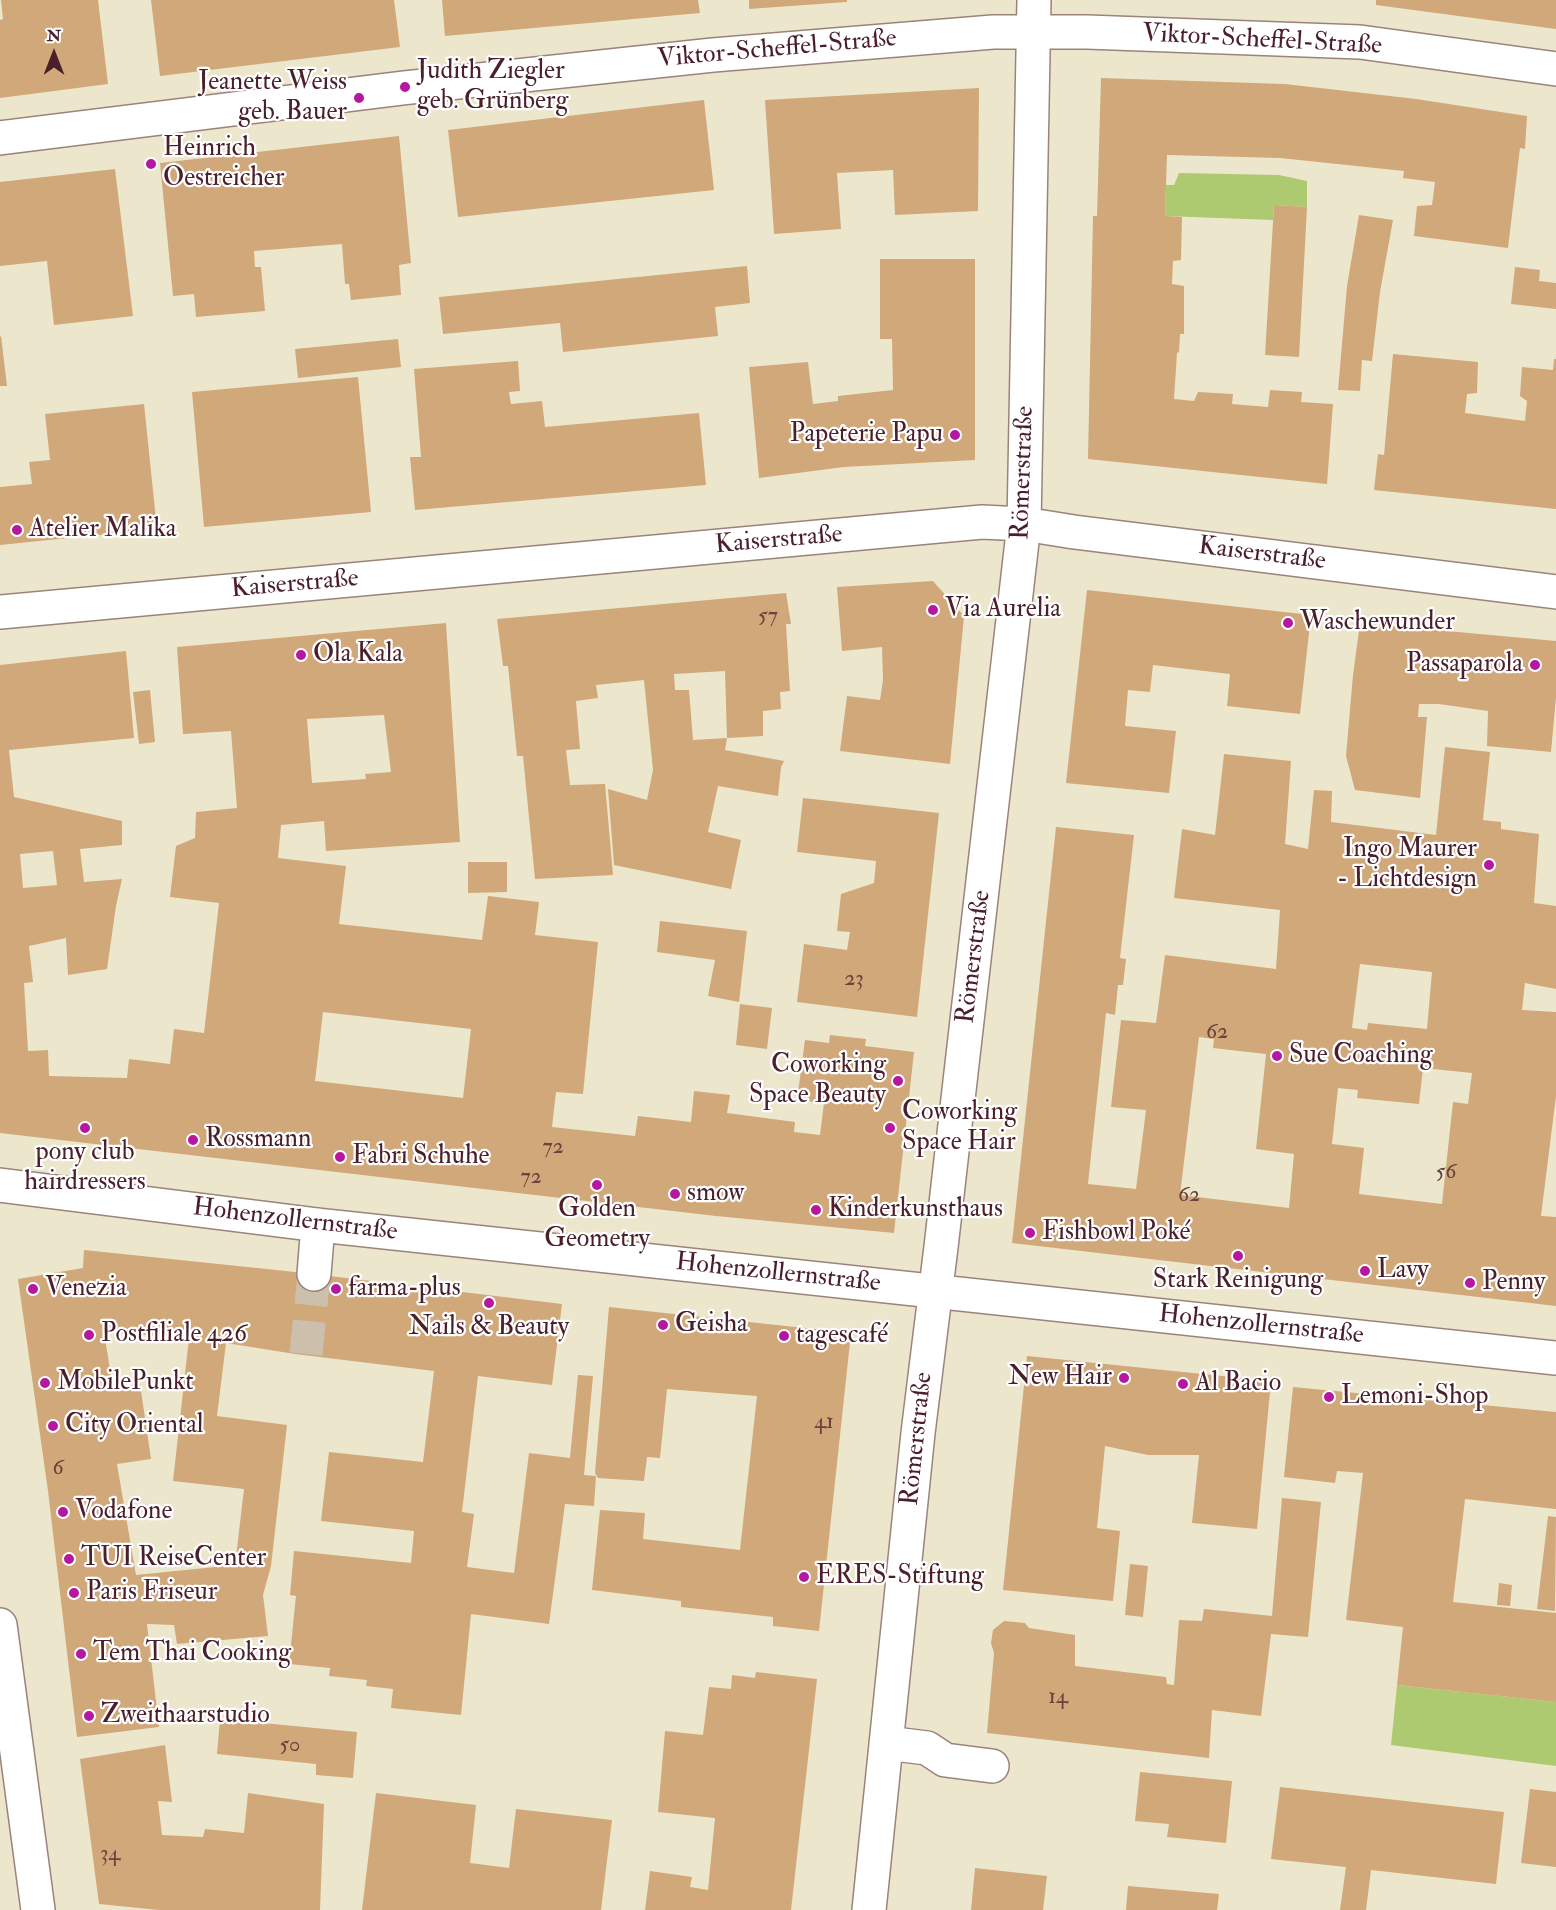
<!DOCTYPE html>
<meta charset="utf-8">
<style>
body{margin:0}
#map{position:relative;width:1556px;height:1910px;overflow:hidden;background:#ece7cc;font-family:"IM FELL Double Pica",serif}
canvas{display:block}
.north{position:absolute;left:24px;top:24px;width:60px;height:60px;-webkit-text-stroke:4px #fff;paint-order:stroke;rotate:0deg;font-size:16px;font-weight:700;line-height:24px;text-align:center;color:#4a1f2b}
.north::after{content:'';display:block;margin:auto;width:21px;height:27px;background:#4a1f2b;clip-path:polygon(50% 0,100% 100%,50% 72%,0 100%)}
</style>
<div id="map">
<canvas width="1556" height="1910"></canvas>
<div class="north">N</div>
</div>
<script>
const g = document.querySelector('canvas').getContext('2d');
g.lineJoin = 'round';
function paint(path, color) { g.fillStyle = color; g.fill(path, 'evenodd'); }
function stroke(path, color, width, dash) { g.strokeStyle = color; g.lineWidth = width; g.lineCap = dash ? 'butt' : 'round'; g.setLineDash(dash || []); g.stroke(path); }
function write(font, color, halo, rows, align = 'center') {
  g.font = font + ' "IM FELL Double Pica",serif'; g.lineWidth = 4.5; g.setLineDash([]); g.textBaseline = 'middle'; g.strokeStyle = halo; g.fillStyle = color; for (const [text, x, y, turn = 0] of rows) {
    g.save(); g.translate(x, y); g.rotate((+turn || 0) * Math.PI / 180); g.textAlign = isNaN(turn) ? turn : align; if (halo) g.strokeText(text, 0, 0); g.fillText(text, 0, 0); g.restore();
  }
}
const green = new Path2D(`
 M 1179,173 L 1279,175 L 1307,181 L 1307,207 L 1274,205 L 1273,220 L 1165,216 L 1166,185 L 1174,185 Z
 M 1397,1685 L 1556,1702 L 1556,1766 L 1391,1745 Z`);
const building = new Path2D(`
 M 1,0 L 98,0 L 108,84 L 0,98 L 0,20 L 3,19 Z
 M 151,0 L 394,0 L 400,47 L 160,76 Z
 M 442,0 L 698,0 L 700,13 L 445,36 Z
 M 749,0 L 847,0 L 847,2 L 749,9 Z
 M 1376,0 L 1556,0 L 1556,29 L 1376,5 Z
 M 1101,78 L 1285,84 L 1416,99 L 1527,116 L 1525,149 L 1520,148 L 1508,248 L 1414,236 L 1417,206 L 1432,205 L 1435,182 L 1403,178 L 1404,171 L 1280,158 L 1167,155 L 1165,216 L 1182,217 L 1181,260 L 1173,261 L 1172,284 L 1184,286 L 1184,334 L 1180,334 L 1179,352 L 1177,353 L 1174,399 L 1194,401 L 1198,392 L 1233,394 L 1232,404 L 1268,407 L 1270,390 L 1302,392 L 1301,402 L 1333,404 L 1327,484 L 1088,459 L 1093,216 L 1097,216 Z
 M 979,88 L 978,211 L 895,215 L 893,170 L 837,173 L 841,229 L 774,234 L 765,100 Z
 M 704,100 L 714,190 L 458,217 L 448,130 Z
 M 399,136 L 411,263 L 399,265 L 401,295 L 351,300 L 349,284 L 345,284 L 342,244 L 254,251 L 255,267 L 261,267 L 265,311 L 196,317 L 194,294 L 173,296 L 160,163 Z
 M 115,169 L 133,316 L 54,325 L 47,261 L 0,266 L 0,182 Z
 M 1274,205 L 1307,207 L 1299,357 L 1265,355 Z
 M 1359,215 L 1393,220 L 1380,292 L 1372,361 L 1362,360 L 1360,391 L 1338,390 L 1347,286 Z
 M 880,259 L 975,259 L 975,460 L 844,467 L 759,478 L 749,367 L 808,362 L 813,404 L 838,401 L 838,396 L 893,390 L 892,339 L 880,339 Z
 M 747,266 L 750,303 L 715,307 L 718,336 L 563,352 L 560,323 L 443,334 L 439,297 Z
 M 1515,267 L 1540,270 L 1539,281 L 1556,283 L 1556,309 L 1511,304 Z
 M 1,336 L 7,386 L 0,386 L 0,337 Z
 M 398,339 L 401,367 L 298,378 L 295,349 Z
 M 1393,354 L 1478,362 L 1477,393 L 1467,394 L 1465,413 L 1525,421 L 1527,401 L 1520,396 L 1522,367 L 1553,370 L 1554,359 L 1556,359 L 1556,509 L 1374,490 L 1378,454 L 1384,455 Z
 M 518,361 L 520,391 L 509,392 L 511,404 L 542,401 L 545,427 L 699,413 L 706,485 L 415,510 L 410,457 L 421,457 L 414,369 Z
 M 358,377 L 371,512 L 204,527 L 192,392 Z
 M 144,404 L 157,529 L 0,545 L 0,487 L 32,484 L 29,462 L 50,460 L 45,414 Z
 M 933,581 L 964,616 L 950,764 L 840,751 L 847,696 L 880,700 L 883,680 L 882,647 L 842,651 L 837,587 Z
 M 1087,590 L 1311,615 L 1300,714 L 1227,706 L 1230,674 L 1153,665 L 1150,692 L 1128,690 L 1125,726 L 1176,731 L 1169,793 L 1066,783 Z
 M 786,593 L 791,624 L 786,624 L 790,691 L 780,692 L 781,709 L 763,711 L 763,736 L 727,738 L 725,671 L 674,674 L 675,690 L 689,690 L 693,740 L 727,738 L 725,750 L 784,761 L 781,767 L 778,796 L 718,786 L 708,832 L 741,840 L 731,889 L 614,865 L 608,789 L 647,800 L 653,770 L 644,680 L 596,685 L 598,698 L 576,701 L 580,749 L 566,750 L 570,785 L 605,784 L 613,875 L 535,879 L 523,756 L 517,756 L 508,666 L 503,666 L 497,619 Z
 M 446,623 L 460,842 L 326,851 L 324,821 L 281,825 L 278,858 L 346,866 L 339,924 L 482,940 L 488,896 L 539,902 L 535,935 L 598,942 L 583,1094 L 556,1092 L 552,1127 L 635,1136 L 638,1116 L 691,1122 L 694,1091 L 730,1095 L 727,1113 L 795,1122 L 794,1132 L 820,1135 L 824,1103 L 797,1100 L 805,1040 L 829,1043 L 830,1035 L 866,1039 L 865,1046 L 914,1052 L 894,1233 L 716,1216 L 0,1133 L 0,665 L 126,651 L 134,738 L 9,750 L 14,797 L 122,821 L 122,845 L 80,849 L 84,882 L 122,879 L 116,906 L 107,969 L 68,975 L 66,938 L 29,946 L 33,982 L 24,983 L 28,1051 L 48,1050 L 49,1076 L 127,1078 L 129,1059 L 170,1064 L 174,1029 L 204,1033 L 219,903 L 170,897 L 176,846 L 195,838 L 196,812 L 237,808 L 231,731 L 183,734 L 177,647 ZM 384,715 L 391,772 L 365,774 L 366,779 L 312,783 L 307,719 ZM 53,851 L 57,885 L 23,888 L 20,854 ZM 323,1012 L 471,1029 L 463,1098 L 315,1081 Z
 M 1360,623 L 1556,641 L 1556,697 L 1551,752 L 1487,746 L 1488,711 L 1439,704 L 1419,704 L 1418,717 L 1427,717 L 1420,798 L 1355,790 L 1346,756 L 1353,675 Z
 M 150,690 L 155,742 L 139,744 L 133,692 Z
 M 1445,747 L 1490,752 L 1483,820 L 1501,822 L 1501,829 L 1539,834 L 1534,903 L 1556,906 L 1556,989 L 1525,983 L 1522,1010 L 1556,1012 L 1556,1096 L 1541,1216 L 1556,1217 L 1556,1306 L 1012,1243 L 1056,827 L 1134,835 L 1120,958 L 1126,959 L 1123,985 L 1118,985 L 1115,1015 L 1106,1013 L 1088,1184 L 1136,1189 L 1146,1110 L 1111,1107 L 1121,1020 L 1156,1023 L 1165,955 L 1276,969 L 1280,910 L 1174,898 L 1182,829 L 1215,835 L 1224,754 L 1291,761 L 1285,844 L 1308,849 L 1314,790 L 1332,791 L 1331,822 L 1436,835 ZM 1360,964 L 1432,972 L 1427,1029 L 1368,1023 L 1367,1030 L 1352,1028 ZM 1199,1037 L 1214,1039 L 1213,1048 L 1266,1054 L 1256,1149 L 1294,1154 L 1289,1208 L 1180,1195 ZM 1423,1068 L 1472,1073 L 1468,1104 L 1453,1102 L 1442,1204 L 1359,1194 L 1364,1148 L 1332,1144 L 1338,1088 L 1358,1090 L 1357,1098 L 1419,1104 Z
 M 803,798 L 939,813 L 917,1017 L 797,1002 L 804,944 L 847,950 L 850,932 L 837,931 L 841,894 L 874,883 L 876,861 L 797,852 Z
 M 468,862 L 507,862 L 507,892 L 468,893 Z
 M 660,921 L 747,931 L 739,1002 L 708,996 L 715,960 L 657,952 Z
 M 740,1004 L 772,1008 L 767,1049 L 736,1045 Z
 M 84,1250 L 305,1273 L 562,1304 L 552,1385 L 478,1376 L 462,1512 L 474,1514 L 467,1567 L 514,1573 L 529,1453 L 570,1458 L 578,1375 L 593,1376 L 584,1475 L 596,1476 L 594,1506 L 565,1504 L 549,1624 L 471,1614 L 461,1715 L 391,1708 L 393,1689 L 366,1686 L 367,1680 L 329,1676 L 330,1668 L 289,1664 L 296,1596 L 290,1595 L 294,1551 L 411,1563 L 414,1531 L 321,1521 L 329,1452 L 423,1462 L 434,1371 L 295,1354 L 226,1343 L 217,1416 L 287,1425 L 271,1566 L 263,1595 L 268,1636 L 177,1644 L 174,1625 L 147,1624 L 159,1727 L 77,1737 L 48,1491 L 18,1279 L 83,1268 ZM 104,1332 L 189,1338 L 173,1481 L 244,1489 L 236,1557 L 225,1566 L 136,1575 L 117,1464 L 151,1459 L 140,1384 L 113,1388 Z
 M 609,1307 L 851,1333 L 819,1631 L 773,1626 L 773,1617 L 681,1607 L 681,1601 L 592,1590 L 600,1510 L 645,1513 L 643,1539 L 740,1550 L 757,1396 L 667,1389 L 660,1458 L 647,1457 L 644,1481 L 598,1478 L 595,1473 Z
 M 1027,1356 L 1271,1381 L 1257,1529 L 1192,1523 L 1199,1455 L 1148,1455 L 1105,1446 L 1097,1528 L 1120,1531 L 1113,1601 L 1003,1590 Z
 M 1293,1387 L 1556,1412 L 1556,1509 L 1465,1499 L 1453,1602 L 1556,1613 L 1556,1702 L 1397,1685 L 1403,1627 L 1346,1620 L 1363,1473 L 1337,1471 L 1335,1483 L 1284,1477 Z
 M 1282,1498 L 1321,1502 L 1308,1637 L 1271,1634 L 1261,1716 L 1212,1710 L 1209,1758 L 987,1733 L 994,1653 L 991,1643 L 993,1630 L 1004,1621 L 1025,1623 L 1029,1628 L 1075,1635 L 1075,1666 L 1166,1677 L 1167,1684 L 1174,1685 L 1179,1620 L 1202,1621 L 1204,1609 L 1272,1616 Z
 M 1548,1516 L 1556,1517 L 1555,1611 L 1537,1609 Z
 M 1130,1564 L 1148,1566 L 1143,1617 L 1125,1615 Z
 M 1499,1583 L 1512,1585 L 1510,1606 L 1497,1605 Z
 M 756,1672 L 817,1679 L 791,1910 L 645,1910 L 650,1871 L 692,1877 L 690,1887 L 708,1890 L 715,1818 L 658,1812 L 665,1731 L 703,1735 L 709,1687 L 731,1689 L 732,1675 L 755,1678 Z
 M 220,1719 L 357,1732 L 353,1778 L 316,1775 L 316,1764 L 217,1754 Z
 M 165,1745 L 172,1802 L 158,1801 L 162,1835 L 203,1837 L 205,1829 L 244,1833 L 248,1793 L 324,1804 L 320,1910 L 159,1910 L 99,1904 L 80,1759 Z
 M 1140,1772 L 1232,1781 L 1226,1843 L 1167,1837 L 1169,1824 L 1135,1821 Z
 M 1280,1787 L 1504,1812 L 1496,1884 L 1371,1870 L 1366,1910 L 1340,1910 L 1346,1867 L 1271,1859 Z
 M 1530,1789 L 1556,1792 L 1556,1867 L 1521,1863 Z
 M 376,1793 L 476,1805 L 470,1863 L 509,1868 L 516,1809 L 612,1820 L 601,1910 L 362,1910 Z
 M 975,1868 L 1047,1876 L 1043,1910 L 971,1910 Z
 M 1128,1886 L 1219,1894 L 1217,1910 L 1126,1910 Z`);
const minorTunnel = new Path2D(`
 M 306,1354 L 314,1274`);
const minor = new Path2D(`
 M 0,138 L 403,88 L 713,55 L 993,32 L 1087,32 L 1360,42 L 1556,69
 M 0,612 L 982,522 L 1024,524 L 1074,532 L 1556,592
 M 0,1185 L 318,1225 L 1556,1358
 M 314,1274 L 318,1225
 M 0,1625 L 38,1910
 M 886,1743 L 927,1748 L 945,1760 L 992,1766
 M 869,1910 L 918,1433 L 941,1247 L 1024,524 L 1034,0`);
const markers = [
 [405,87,6,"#b5179e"],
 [359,98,6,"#b5179e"],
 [151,164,6,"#b5179e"],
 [955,435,6,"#b5179e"],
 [17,530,6,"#b5179e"],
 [933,610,6,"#b5179e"],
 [1288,623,6,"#b5179e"],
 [301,655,6,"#b5179e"],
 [1535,665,6,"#b5179e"],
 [1489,865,6,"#b5179e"],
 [1277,1056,6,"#b5179e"],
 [898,1081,6,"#b5179e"],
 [85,1128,6,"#b5179e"],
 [890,1128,6,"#b5179e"],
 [193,1140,6,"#b5179e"],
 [340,1157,6,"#b5179e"],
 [597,1185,6,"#b5179e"],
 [675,1194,6,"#b5179e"],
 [816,1210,6,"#b5179e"],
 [1030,1233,6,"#b5179e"],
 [1238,1256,6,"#b5179e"],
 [1365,1271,6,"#b5179e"],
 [1470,1283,6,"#b5179e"],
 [33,1289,6,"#b5179e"],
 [336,1289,6,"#b5179e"],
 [489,1303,6,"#b5179e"],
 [663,1325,6,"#b5179e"],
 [89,1335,6,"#b5179e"],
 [784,1336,6,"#b5179e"],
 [1124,1378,6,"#b5179e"],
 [45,1383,6,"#b5179e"],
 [1183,1384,6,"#b5179e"],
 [1329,1397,6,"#b5179e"],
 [53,1426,6,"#b5179e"],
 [63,1512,6,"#b5179e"],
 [69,1559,6,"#b5179e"],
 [804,1577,6,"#b5179e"],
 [74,1593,6,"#b5179e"],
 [81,1654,6,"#b5179e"],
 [89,1716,6,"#b5179e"]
];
const numberNames = [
 ["57",768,617],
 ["23",854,980],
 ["62",1217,1033],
 ["72",553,1148],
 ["56",1446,1173],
 ["72",531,1178],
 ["62",1189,1196],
 ["41",824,1423],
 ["6",58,1469],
 ["14",1058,1698],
 ["50",290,1746],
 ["34",110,1855]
];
const streetNames = [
 ["Viktor-Scheffel-Straße",1262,41,3],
 ["Viktor-Scheffel-Straße",777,50,-5],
 ["Römerstraße",1024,473,-88],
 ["Kaiserstraße",779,541,-5],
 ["Kaiserstraße",1262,555,7],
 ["Kaiserstraße",295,585,-5],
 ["Römerstraße",975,957,-83],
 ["Hohenzollernstraße",295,1221,7],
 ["Hohenzollernstraße",778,1274,6],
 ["Hohenzollernstraße",1261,1326,6],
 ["Römerstraße",918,1439,-84]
];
const poiNames = [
 ["Judith Ziegler",417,72],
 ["geb. Grünberg",417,102],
 ["Jeanette Weiss",347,83,"right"],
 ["geb. Bauer",347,113,"right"],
 ["Heinrich",163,149],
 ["Oestreicher",163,179],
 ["Papeterie Papu",943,435,"right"],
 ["Atelier Malika",29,530],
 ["Via Aurelia",945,610],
 ["Waschewunder",1300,623],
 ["Ola Kala",313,655],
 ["Passaparola",1523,665,"right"],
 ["Ingo Maurer",1477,850,"right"],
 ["- Lichtdesign",1477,880,"right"],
 ["Sue Coaching",1289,1056],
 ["Coworking",886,1066,"right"],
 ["Space Beauty",886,1096,"right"],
 ["Coworking",902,1113],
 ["Space Hair",902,1143],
 ["Rossmann",205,1140],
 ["pony club",85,1153,"center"],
 ["hairdressers",85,1183,"center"],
 ["Fabri Schuhe",352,1157],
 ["smow",687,1194],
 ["Golden",597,1210,"center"],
 ["Geometry",597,1240,"center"],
 ["Kinderkunsthaus",828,1210],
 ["Fishbowl Poké",1042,1233],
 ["Lavy",1377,1271],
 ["Stark Reinigung",1238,1281,"center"],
 ["Penny",1482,1283],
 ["Venezia",45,1289],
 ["farma-plus",348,1289],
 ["Geisha",675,1325],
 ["Nails & Beauty",489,1328,"center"],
 ["Postfiliale 426",101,1335],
 ["tagescafé",796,1336],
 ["New Hair",1112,1378,"right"],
 ["MobilePunkt",57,1383],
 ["Al Bacio",1195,1384],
 ["Lemoni-Shop",1341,1397],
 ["City Oriental",65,1426],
 ["Vodafone",75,1512],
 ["TUI ReiseCenter",81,1559],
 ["ERES-Stiftung",816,1577],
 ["Paris Friseur",86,1593],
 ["Tem Thai Cooking",93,1654],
 ["Zweithaarstudio",101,1716]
];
paint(green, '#aeca71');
paint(building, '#d1a879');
stroke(minorTunnel, '#ccbfac', 33, [33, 16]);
stroke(minor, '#9b837c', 36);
stroke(minor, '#fff', 33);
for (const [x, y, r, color] of markers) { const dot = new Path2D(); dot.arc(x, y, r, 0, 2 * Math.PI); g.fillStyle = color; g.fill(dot); stroke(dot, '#fff', 2); }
write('22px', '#6c413e', null, numberNames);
write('26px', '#4a1f2b', '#fff', streetNames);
write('26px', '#4a1f2b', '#fff', poiNames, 'left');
</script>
